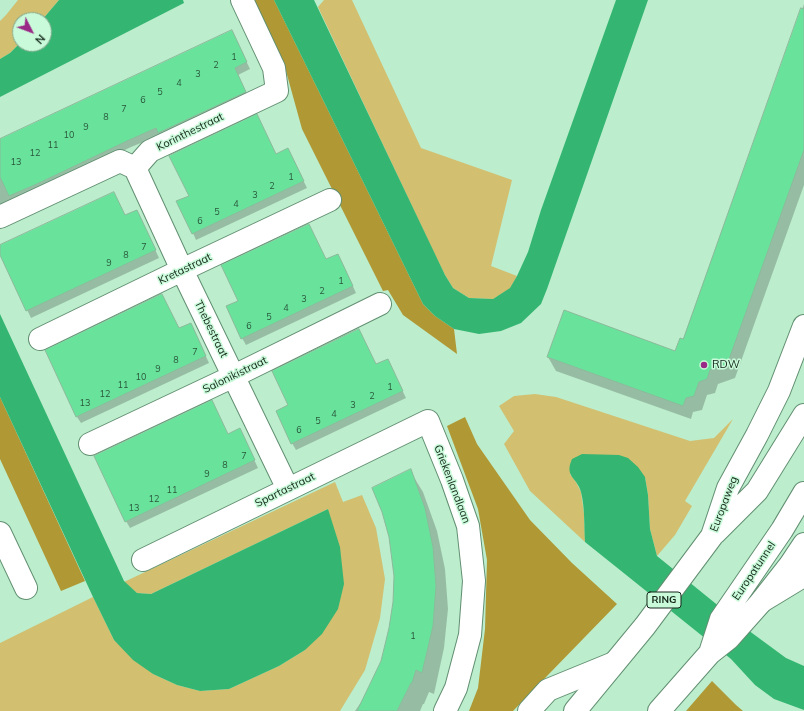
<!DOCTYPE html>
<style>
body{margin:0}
#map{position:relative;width:804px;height:711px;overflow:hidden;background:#bcedcc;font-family:Mulish,sans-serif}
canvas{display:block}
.north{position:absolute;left:12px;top:12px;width:40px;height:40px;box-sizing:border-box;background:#c9fad9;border:1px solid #81a68d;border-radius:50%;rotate:132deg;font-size:11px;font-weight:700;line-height:16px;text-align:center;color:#14271b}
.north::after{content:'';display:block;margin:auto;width:14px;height:18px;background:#992886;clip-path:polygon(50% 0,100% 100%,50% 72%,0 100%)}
</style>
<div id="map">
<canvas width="804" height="711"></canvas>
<div class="north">N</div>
</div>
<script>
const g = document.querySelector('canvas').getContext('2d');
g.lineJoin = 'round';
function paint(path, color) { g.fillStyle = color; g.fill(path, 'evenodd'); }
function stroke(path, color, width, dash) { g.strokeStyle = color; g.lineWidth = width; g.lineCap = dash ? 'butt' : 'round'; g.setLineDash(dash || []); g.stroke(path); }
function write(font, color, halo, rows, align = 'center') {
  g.font = font + ' Mulish,sans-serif'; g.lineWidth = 3; g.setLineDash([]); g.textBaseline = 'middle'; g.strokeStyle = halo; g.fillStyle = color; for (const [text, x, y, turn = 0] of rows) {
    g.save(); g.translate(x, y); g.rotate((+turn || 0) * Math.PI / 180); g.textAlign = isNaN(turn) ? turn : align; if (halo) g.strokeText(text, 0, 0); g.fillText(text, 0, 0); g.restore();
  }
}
const green = new Path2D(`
 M 18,0 L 59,0 L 42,20 L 20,20 L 20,43 L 10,53 L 0,59 L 0,21 L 6,15 Z
 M 324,0 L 352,0 L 421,148 L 512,180 L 491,266 L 517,276 L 510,289 L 493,299 L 469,298 L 453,288 L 445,275 L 435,255 L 318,7 Z
 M 535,394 L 556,397 L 690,441 L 714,438 L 733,419 L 685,501 L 692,506 L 675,535 L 657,556 L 650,529 L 648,495 L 645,477 L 570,474 L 576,482 L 581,492 L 584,514 L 585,542 L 530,491 L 504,444 L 514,431 L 499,406 L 514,396 Z
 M 335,482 L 343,502 L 362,495 L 376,528 L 385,579 L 380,618 L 365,670 L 340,711 L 0,711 L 0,643 L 93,597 L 114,640 L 153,674 L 177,685 L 200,691 L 229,689 L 279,666 L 305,650 L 328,509 L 151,594 L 137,593 L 124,582 Z`);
const forest = new Path2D(`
 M 253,0 L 274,0 L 423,304 L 435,316 L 454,329 L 457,354 L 403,315 L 388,290 L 383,291 L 302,129 L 286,71 Z
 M 0,397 L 85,581 L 61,591 L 0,459 Z
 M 465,417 L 477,444 L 530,520 L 572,563 L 617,604 L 513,711 L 469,711 L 478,688 L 485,629 L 487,560 L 478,509 L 447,426 Z
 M 712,681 L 736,705 L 743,711 L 686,711 Z`);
const water = new Path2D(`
 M 59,0 L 183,0 L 184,3 L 0,97 L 0,59 L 10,53 L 20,43 L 20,44 L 44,44 L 44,20 L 42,20 Z
 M 274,0 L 314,0 L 445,275 L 453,288 L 469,298 L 493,299 L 510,288 L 517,276 L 528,252 L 541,210 L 616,0 L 648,0 L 547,289 L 541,304 L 521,323 L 501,331 L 479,334 L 454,329 L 435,316 L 423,304 Z
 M 0,314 L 124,581 L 137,593 L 151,594 L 328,509 L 340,547 L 344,584 L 338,609 L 322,634 L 305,650 L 279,666 L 229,689 L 200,691 L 177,685 L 153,674 L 133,660 L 114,640 L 93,597 L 0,397 Z
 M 582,454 L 619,455 L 628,458 L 638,467 L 645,477 L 648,495 L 650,529 L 657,556 L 752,633 L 786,658 L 804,666 L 804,710 L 774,699 L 755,685 L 731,659 L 585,542 C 584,526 585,508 581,492 C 577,477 564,477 572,459 Z`);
const shadow = new Path2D(`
 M 804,4 L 804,185 L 735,378 L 718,384 L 715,393 L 707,395 L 702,410 L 693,412 L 691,419 L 556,371 L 548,357 L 676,352 L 683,341 Z
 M 235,38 L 250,69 L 238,75 L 249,99 L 131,147 L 0,210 L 0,140 Z
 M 276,155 L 292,157 L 307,188 L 196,240 L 193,233 L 190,196 Z
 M 137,211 L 159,258 L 31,318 L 0,253 L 0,246 L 125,216 Z
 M 326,260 L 342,262 L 356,293 L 246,345 L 242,338 Z
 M 179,329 L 194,331 L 209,363 L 81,423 L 77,417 Z
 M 376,365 L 391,367 L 406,398 L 296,450 L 292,443 L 289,406 Z
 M 228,435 L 243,436 L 258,468 L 130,528 L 126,521 Z
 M 410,471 L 423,492 L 437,531 L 445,569 L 448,609 L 444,648 L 434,694 L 429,692 L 424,704 L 423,704 L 420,711 L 355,711 L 364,698 L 382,661 L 392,615 Z`);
const building = new Path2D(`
 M 801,8 L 804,9 L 804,150 L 727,365 L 710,370 L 707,379 L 699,382 L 694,396 L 686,398 L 683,406 L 547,357 L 564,310 L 675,351 L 680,338 L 683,339 Z
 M 232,30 L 247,62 L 235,68 L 246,92 L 158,133 L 156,128 L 127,141 L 39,183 L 9,196 L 0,177 L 0,139 Z
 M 257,114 L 276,154 L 288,148 L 304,181 L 192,234 L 176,201 L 189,196 L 169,156 Z
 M 114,192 L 125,215 L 137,210 L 156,250 L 26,311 L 0,255 L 0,245 Z
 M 309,224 L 326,259 L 338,254 L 353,286 L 241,339 L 226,306 L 238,301 L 221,265 Z
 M 162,294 L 179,328 L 191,323 L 206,356 L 76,417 L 45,350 Z
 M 359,329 L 376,364 L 388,359 L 403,391 L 291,444 L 276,411 L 288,405 L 272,371 Z
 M 212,400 L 228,434 L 240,428 L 255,460 L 125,522 L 94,456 Z
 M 411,469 L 425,508 L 433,547 L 436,586 L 433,626 L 422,673 L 416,670 L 412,683 L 411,683 L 397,711 L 357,711 L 381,661 L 389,628 L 393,602 L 394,576 L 389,537 L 382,512 L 372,488 Z`);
const minor = new Path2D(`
 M 135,168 L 182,270 L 288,489
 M 135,168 L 150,151 L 277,91 L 274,68 L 242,0
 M 0,217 L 120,161 L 135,168
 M 40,339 L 182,270 L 330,200
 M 90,444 L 234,376 L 380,304
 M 0,533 L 26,588
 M 143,560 L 428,421 L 452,480 L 468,526 L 474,581 L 470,635 L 456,688 L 445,711
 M 762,601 L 800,578 L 804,572
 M 529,711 L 548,690 L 614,663`);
const major = new Path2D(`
 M 715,533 L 757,491 L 804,415
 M 710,653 L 721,619 L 782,530 L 804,493
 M 575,711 L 645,626 L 712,536 L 728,488 L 757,435 L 779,391 L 804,326
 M 659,711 L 710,653 L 729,638 L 761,602 L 790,565 L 804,544`);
const markers = [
 [704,365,4,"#992886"]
];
const numberNames = [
 ["1",234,57],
 ["2",216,65],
 ["3",198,74],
 ["4",179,83],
 ["5",160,92],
 ["6",143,100],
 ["7",124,109],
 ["8",106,117],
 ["9",86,127],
 ["10",69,135],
 ["11",53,145],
 ["12",35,153],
 ["13",16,162],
 ["1",291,177],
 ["2",272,186],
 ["3",255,195],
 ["4",236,204],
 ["5",217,212],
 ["6",200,221],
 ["7",144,247],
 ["8",126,255],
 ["9",109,263],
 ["1",341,281],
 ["2",322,291],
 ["3",304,299],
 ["4",286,308],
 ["5",269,317],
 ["6",249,326],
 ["7",195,352],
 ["8",176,360],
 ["9",158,369],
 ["10",141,377],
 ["11",123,385],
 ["1",390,387],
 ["12",105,394],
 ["2",372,396],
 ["13",85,403],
 ["3",353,405],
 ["4",334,414],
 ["5",318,421],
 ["6",299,430],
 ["7",244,456],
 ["8",225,465],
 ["9",207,474],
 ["11",172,490],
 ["12",154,499],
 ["13",134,508],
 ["1",413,636]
];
const shields = [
 [664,600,34]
];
const shieldNames = [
 ["RING",664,600]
];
const streetNames = [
 ["Korinthestraat",190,132,-26],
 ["Kretastraat",185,269,-26],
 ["Thebestraat",211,329,64],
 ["Salonikistraat",235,375,-26],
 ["Griekenlandlaan",452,484,69],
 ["Spartastraat",285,490,-26],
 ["Europaweg",724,504,-69],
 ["Europatunnel",754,571,-56]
];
const poiNames = [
 ["RDW",712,365]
];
paint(green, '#d2bf70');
paint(forest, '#b09834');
paint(water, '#34b672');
paint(shadow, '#0003');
paint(building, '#69e39c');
stroke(building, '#8bba9b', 1);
stroke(minor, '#618f71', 24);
stroke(major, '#618f71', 24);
stroke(minor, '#fff', 22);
stroke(major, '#fff', 22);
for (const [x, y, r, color] of markers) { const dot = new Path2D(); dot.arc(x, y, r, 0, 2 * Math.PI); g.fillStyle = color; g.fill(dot); stroke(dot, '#c9fad9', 1.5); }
write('9px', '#29563b', null, numberNames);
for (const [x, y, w] of shields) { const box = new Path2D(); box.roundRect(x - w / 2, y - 8, w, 16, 3); g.fillStyle = '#c9fad9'; g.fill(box); stroke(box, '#14271b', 1); }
write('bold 10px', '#14271b', null, shieldNames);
write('11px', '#14271b', '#c9fad9', streetNames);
write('11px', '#14271b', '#c9fad9', poiNames, 'left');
</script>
